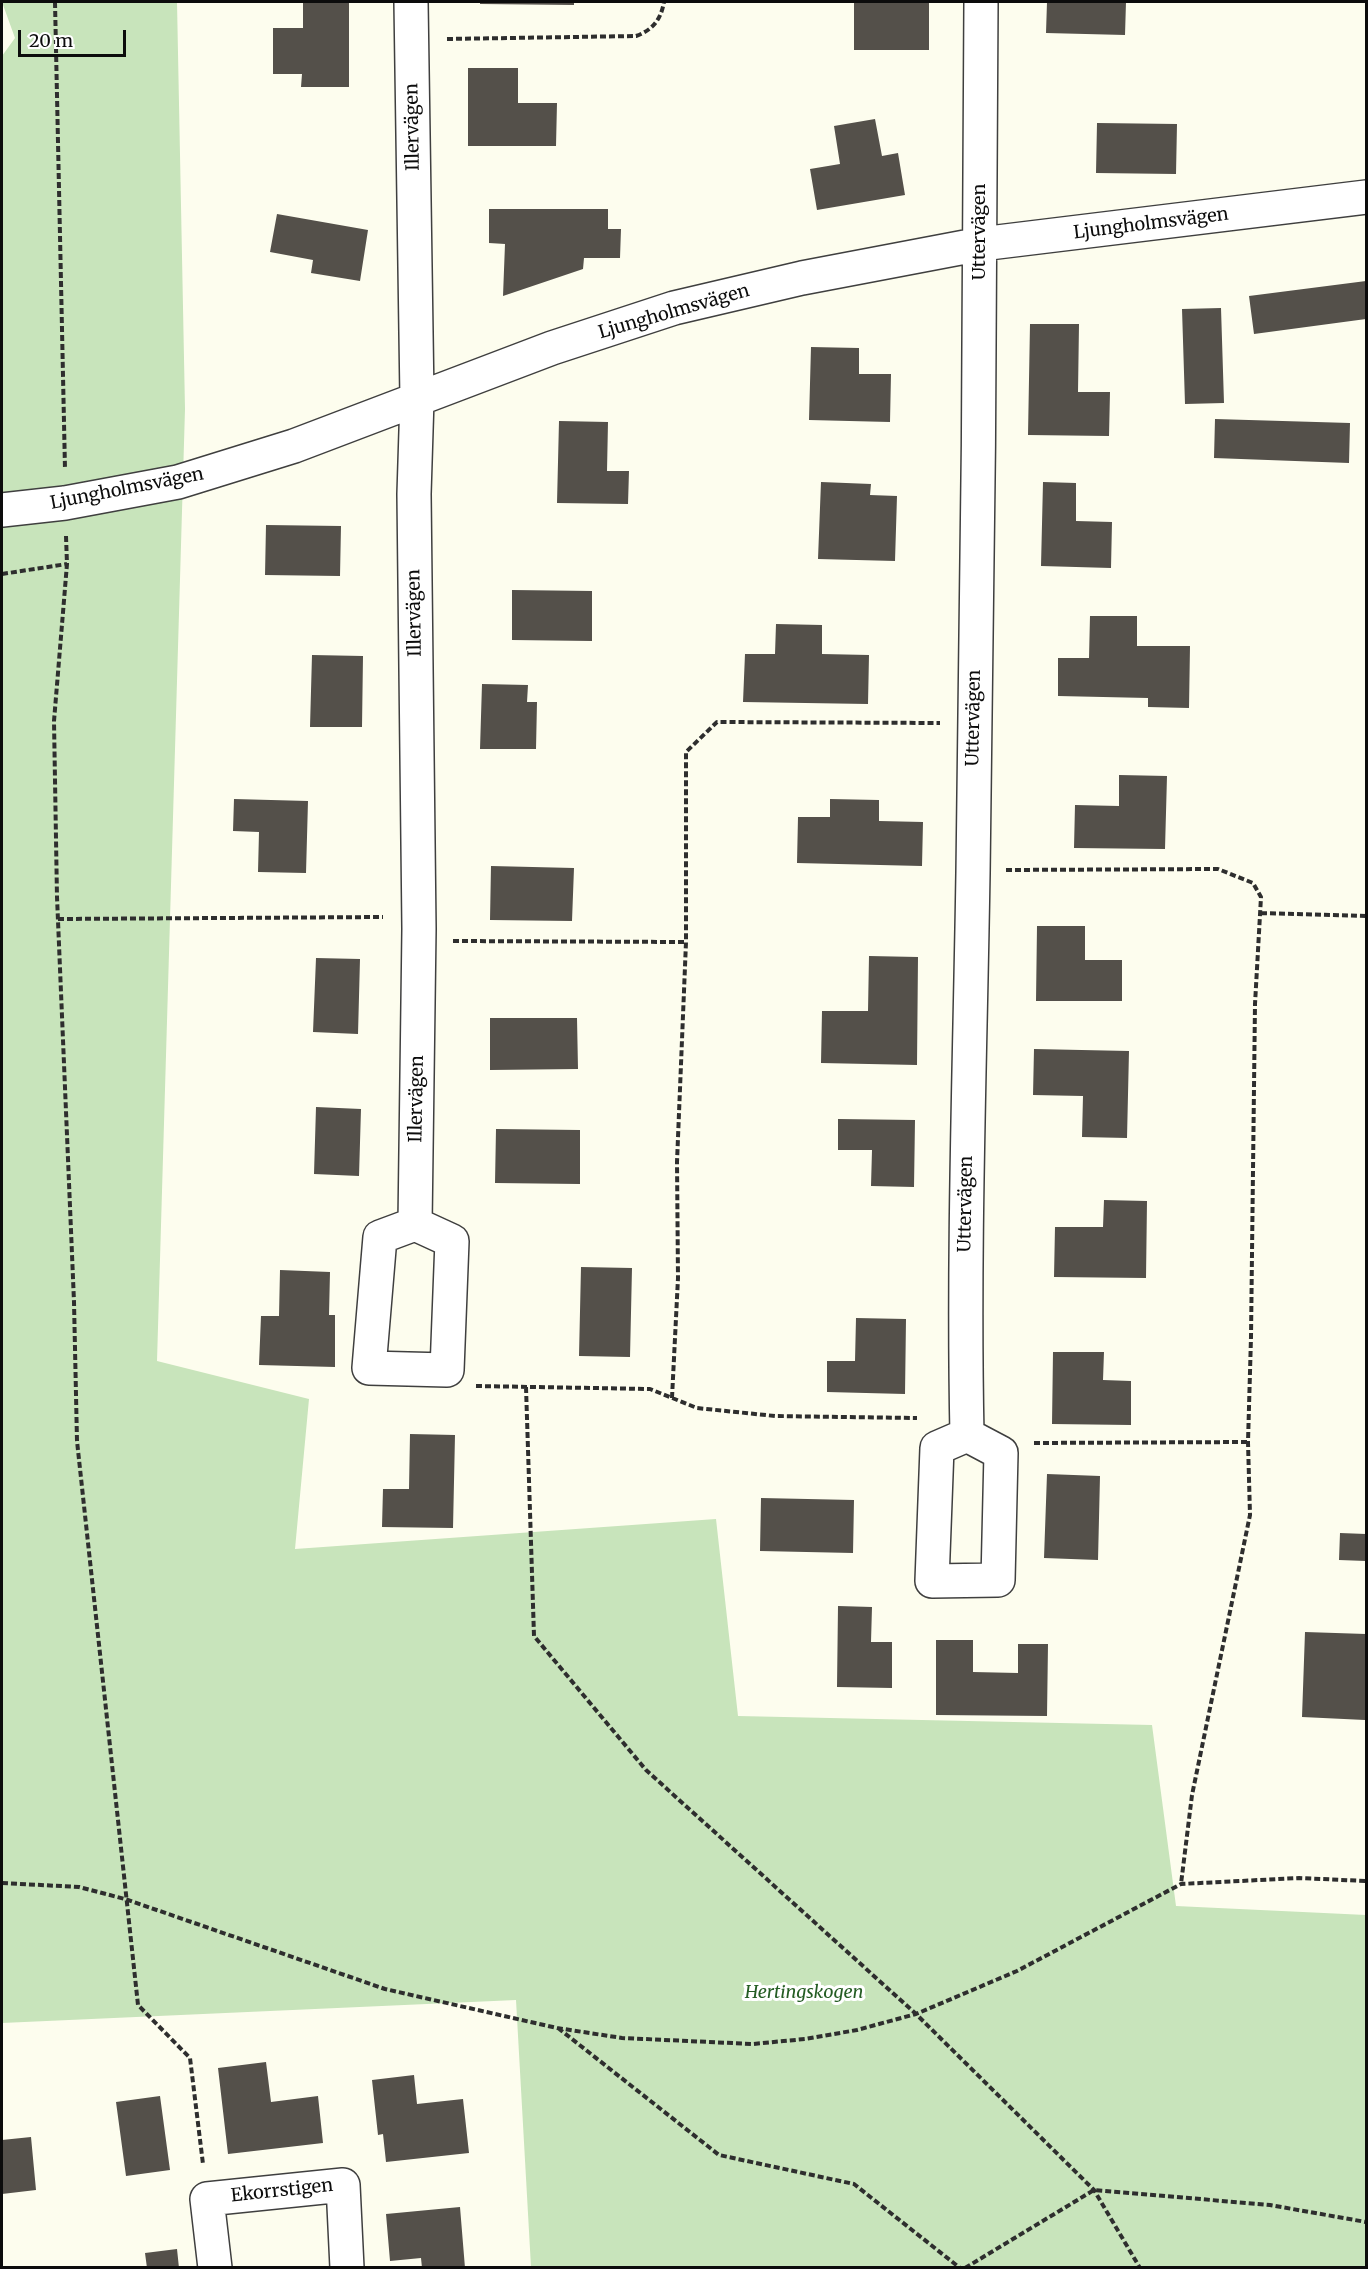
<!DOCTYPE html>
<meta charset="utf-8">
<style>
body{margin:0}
#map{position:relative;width:1368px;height:2269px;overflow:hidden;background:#fdfdee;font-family:Merriweather,serif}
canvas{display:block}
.frame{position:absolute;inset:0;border:3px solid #0c0c0c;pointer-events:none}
.scale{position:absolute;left:18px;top:30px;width:108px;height:27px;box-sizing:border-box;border:3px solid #0c0c0c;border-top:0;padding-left:8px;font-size:18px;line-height:21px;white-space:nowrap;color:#0c0c0c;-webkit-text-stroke:4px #fff;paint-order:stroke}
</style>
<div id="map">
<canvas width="1368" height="2269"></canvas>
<div class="frame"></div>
<div class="scale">20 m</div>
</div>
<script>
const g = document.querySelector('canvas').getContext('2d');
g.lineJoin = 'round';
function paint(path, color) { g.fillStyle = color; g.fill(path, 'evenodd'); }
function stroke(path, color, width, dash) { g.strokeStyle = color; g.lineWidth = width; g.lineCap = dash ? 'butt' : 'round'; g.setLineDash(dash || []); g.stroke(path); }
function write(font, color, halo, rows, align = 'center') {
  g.font = font + ' Merriweather,serif'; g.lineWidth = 6; g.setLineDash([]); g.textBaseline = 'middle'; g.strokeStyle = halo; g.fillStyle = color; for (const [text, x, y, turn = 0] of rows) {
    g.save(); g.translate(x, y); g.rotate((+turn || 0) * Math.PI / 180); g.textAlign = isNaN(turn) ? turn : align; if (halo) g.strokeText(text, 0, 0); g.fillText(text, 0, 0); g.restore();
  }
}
const green = new Path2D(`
 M 2,2 L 177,2 L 185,409 L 157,1361 L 309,1399 L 295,1549 L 716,1519 L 738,1716 L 1152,1725 L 1176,1906 L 1366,1915 L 1366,2267 L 531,2267 L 516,2000 L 2,2023 L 2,56 L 15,38 Z`);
const building = new Path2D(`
 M 303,2 L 349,2 L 349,87 L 301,87 L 302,74 L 273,74 L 273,28 L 303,28 Z
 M 480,2 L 574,2 L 574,5 L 480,4 Z
 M 854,2 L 929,2 L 929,50 L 854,50 Z
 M 1047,2 L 1126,2 L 1125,35 L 1046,33 Z
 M 468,68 L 518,68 L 518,103 L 557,103 L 556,146 L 468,146 Z
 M 875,119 L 882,156 L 898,153 L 905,195 L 817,210 L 810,169 L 840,164 L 834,126 Z
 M 1097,123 L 1177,124 L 1176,174 L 1096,173 Z
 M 489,209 L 608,209 L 608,229 L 621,229 L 620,258 L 584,258 L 583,269 L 503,296 L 505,244 L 489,243 Z
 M 277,214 L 368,230 L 360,281 L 311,273 L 313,260 L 270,252 Z
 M 1366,281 L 1366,319 L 1254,334 L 1249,296 Z
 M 1221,308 L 1224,403 L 1185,404 L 1182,309 Z
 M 1030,324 L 1079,324 L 1078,392 L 1110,392 L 1109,436 L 1028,435 Z
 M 811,347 L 859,348 L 859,374 L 891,374 L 890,422 L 809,420 Z
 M 1215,419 L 1350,423 L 1349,463 L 1214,458 Z
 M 559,421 L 608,422 L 607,471 L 629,471 L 628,504 L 557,503 Z
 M 821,482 L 871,484 L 870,495 L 897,496 L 895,561 L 818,559 Z
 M 1043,482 L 1076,483 L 1076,521 L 1112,522 L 1111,568 L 1041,566 Z
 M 266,525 L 341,526 L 340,576 L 265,575 Z
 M 512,590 L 592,591 L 592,641 L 512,640 Z
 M 1090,616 L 1137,616 L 1137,646 L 1190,646 L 1189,708 L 1148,707 L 1148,698 L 1058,696 L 1058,658 L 1089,658 Z
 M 776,624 L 822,625 L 822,654 L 869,655 L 868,704 L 743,702 L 745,654 L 775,654 Z
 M 312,655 L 363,656 L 362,727 L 310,727 Z
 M 482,684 L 528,685 L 527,702 L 537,702 L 536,749 L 480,749 Z
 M 1119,775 L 1167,776 L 1165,849 L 1074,848 L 1075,805 L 1119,806 Z
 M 234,799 L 308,801 L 306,873 L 258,872 L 259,832 L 233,831 Z
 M 830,799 L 879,800 L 879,821 L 923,822 L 922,866 L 797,863 L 798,817 L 830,817 Z
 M 491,866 L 574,868 L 572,921 L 490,920 Z
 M 1037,926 L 1085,926 L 1085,960 L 1122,960 L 1122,1001 L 1036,1001 Z
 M 869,956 L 918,957 L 917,1065 L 821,1063 L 822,1011 L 868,1011 Z
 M 316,958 L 360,959 L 358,1034 L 313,1032 Z
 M 490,1018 L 577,1018 L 578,1069 L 490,1070 Z
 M 1034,1049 L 1129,1051 L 1127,1138 L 1082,1137 L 1083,1096 L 1033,1095 Z
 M 316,1107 L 361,1109 L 359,1176 L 314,1174 Z
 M 838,1119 L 915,1120 L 914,1187 L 871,1186 L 872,1150 L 838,1150 Z
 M 496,1129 L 580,1130 L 580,1184 L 495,1183 Z
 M 1104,1200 L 1147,1201 L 1146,1278 L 1054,1277 L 1055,1227 L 1103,1227 Z
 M 581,1267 L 632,1268 L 630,1357 L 579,1356 Z
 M 280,1270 L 330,1272 L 329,1315 L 335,1315 L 335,1367 L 259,1365 L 261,1316 L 279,1316 Z
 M 856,1318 L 906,1319 L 905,1394 L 827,1392 L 827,1361 L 855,1361 Z
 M 1053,1352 L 1104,1352 L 1103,1380 L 1131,1381 L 1131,1425 L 1052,1424 Z
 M 410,1434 L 455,1435 L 453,1528 L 382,1527 L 383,1489 L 409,1489 Z
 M 1047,1474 L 1100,1476 L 1098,1560 L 1044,1558 Z
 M 761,1498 L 854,1500 L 853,1553 L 760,1551 Z
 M 1340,1533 L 1366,1534 L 1366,1561 L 1339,1560 Z
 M 838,1606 L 872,1607 L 871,1642 L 892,1642 L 892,1688 L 837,1687 Z
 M 1305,1632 L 1366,1634 L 1365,1720 L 1302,1717 Z
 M 936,1640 L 973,1640 L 973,1672 L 1018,1673 L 1018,1644 L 1048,1644 L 1047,1716 L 936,1715 Z
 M 266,2062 L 271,2102 L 318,2096 L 323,2143 L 228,2154 L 218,2068 Z
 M 414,2075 L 417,2104 L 463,2099 L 469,2153 L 386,2162 L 383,2134 L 378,2135 L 372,2080 Z
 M 160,2096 L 170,2170 L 126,2176 L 116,2102 Z
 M 31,2137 L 36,2190 L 2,2194 L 2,2140 Z
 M 460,2207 L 465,2268 L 422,2268 L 421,2258 L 390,2261 L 386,2214 Z
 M 177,2249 L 179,2268 L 147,2268 L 145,2253 Z`);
const path = new Path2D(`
 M 55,2 L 65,469
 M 447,39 L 636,36 C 653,30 661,19 664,2
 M 66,536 L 67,564 L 54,721 L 57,897 L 74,1302 L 77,1441 L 138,2005 L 190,2058 L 203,2164
 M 2,574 L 67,564
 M 1006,870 L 1218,869 L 1253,883 L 1261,897 L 1255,1004 L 1251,1337 L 1248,1442 L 1250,1515 L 1192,1795 L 1181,1884
 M 1261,913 L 1366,916
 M 58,919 L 383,917
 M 453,941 L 686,942
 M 476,1386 L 650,1389 L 697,1408 L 775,1416 L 917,1418
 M 526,1387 L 534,1636 L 646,1770 L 916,2014 L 1094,2190 L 1140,2268
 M 672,1398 L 678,1278 L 677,1162 L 686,942 L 686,752 L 717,722 L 940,723
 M 1034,1443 L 1248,1442
 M 2,1883 L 79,1887 L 125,1899 L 385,1989 L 557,2028 L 622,2038 L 753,2044 L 805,2039 L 857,2030 L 916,2014 L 1017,1971 L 1181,1884 L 1299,1878 L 1366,1881
 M 558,2028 L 719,2155 L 854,2184 L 960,2268
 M 965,2268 L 1094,2190 L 1270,2205 L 1366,2222`);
const minor = new Path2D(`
 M 411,2 L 417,399 L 414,494 L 419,929 L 415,1224
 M 2,510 L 65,503 L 178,482 L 294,446 L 552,348 L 674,308 L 802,278 L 981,244 L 1366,197
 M 415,1224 L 452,1241 L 447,1370 L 369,1368 L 380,1237 Z
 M 967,1435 C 963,1248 970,1061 973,873 C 977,583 981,292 981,2
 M 967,1435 L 1001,1453 L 998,1580 L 932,1581 L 937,1448 Z
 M 215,2268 L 207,2199 L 343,2185 L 347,2268`);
const streetNames = [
 ["Illervägen",413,127,-91],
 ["Ljungholmsvägen",1151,224,-7],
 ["Uttervägen",980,232,-90],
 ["Ljungholmsvägen",674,312,-16],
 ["Ljungholmsvägen",127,489,-11],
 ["Illervägen",415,613,-91],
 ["Uttervägen",974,718,-89],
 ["Illervägen",417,1099,-89],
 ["Uttervägen",966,1204,-89],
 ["Ekorrstigen",282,2191,-6]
];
const parkNames = [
 ["Hertingskogen",804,1993]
];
paint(green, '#c8e4bb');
paint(building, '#54504a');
stroke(minor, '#3f3f3f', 36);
stroke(path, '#2e2e2e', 4, [6, 3]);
stroke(minor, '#fff', 33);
write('18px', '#0c0c0c', '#fff', streetNames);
write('italic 18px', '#255d24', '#fff', parkNames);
</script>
